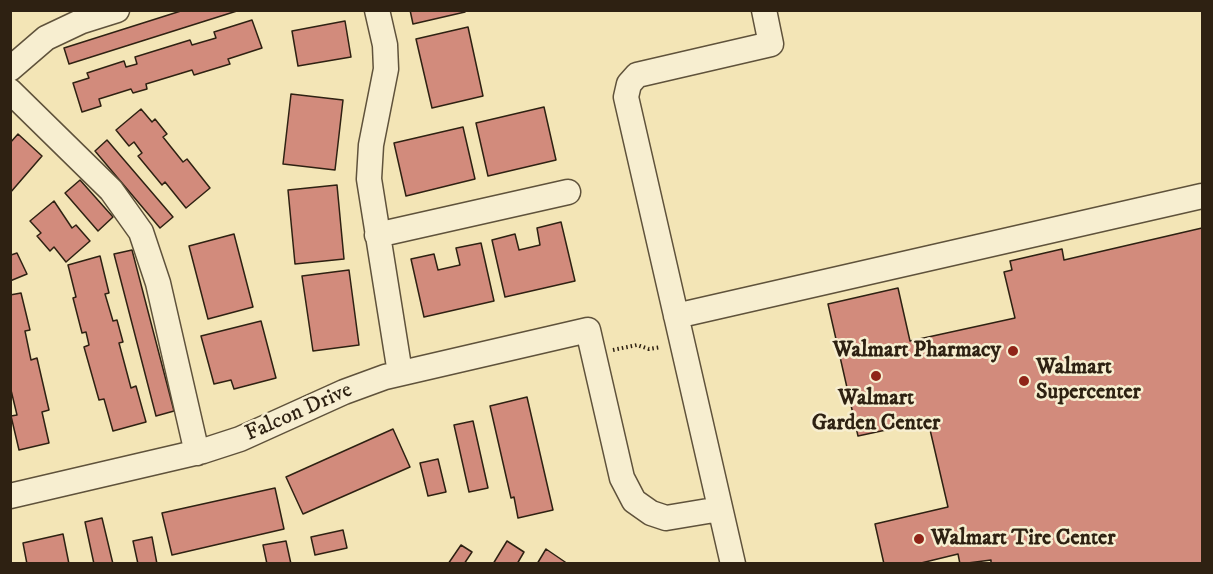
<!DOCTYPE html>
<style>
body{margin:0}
#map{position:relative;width:1213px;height:574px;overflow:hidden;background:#f3e5b6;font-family:"IM FELL DW Pica",serif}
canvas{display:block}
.frame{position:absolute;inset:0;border:12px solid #2e2112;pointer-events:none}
</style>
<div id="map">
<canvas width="1213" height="574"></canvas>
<div class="frame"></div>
</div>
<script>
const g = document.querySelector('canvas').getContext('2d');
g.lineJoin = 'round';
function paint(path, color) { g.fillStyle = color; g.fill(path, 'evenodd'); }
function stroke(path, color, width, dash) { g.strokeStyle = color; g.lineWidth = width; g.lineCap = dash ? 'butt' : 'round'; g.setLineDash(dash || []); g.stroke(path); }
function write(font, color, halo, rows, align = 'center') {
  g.font = font + ' "IM FELL DW Pica",serif'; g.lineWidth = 5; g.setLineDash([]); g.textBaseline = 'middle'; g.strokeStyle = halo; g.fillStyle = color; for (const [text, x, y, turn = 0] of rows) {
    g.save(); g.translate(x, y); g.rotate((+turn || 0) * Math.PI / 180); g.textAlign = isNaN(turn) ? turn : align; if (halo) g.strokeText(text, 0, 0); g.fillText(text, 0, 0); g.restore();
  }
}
const building = new Path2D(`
 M 184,10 L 240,10 L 69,64 L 64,48 Z
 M 410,10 L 465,10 L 465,12 L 413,24 Z
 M 252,20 L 262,48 L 228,59 L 230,64 L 194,75 L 192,70 L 146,84 L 147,89 L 133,93 L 131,89 L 99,99 L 101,106 L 82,112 L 73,83 L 89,78 L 87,73 L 124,61 L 126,67 L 137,64 L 135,57 L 190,40 L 192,45 L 216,38 L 214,32 Z
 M 345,21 L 351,57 L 298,66 L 292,31 Z
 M 468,27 L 483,96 L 432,108 L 416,39 Z
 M 291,94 L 343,100 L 335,170 L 283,164 Z
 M 544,107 L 556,160 L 488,176 L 476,123 Z
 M 141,109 L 152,122 L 155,119 L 167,134 L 163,137 L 183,162 L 187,159 L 210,188 L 186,208 L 165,182 L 162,185 L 138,156 L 142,153 L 134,142 L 129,146 L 116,130 Z
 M 463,127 L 475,179 L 406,196 L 394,143 Z
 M 18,134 L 42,156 L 10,193 L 10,143 Z
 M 107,140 L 173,217 L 160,228 L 95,151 Z
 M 80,180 L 113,217 L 98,231 L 65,193 Z
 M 337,185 L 344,259 L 295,264 L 288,190 Z
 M 54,201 L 72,228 L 76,225 L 90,241 L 66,262 L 54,247 L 50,251 L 37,236 L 41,233 L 30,221 Z
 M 561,222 L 575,281 L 505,297 L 492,240 L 515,234 L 519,250 L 540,245 L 537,228 Z
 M 1202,228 L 1202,564 L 991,564 L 991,560 L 960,564 L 958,554 L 917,564 L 884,564 L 875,524 L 948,507 L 928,421 L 858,436 L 828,304 L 898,288 L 910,341 L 1015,318 L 1004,272 L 1012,270 L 1010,261 L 1062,249 L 1064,260 Z
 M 234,234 L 253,307 L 208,319 L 189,246 Z
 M 481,243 L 494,301 L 424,317 L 411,259 L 434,254 L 438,270 L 460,265 L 456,248 Z
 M 132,250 L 174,411 L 156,416 L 114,254 Z
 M 10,253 L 11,255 L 17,253 L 27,274 L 10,281 Z
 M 100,256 L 109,293 L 105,294 L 113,321 L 117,320 L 123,342 L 119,343 L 131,388 L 136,386 L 146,422 L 113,431 L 104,399 L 99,400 L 84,347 L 89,345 L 86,332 L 82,333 L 73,298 L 76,297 L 68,265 Z
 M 349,270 L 359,345 L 313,351 L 302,276 Z
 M 21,293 L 30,330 L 25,331 L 31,360 L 37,358 L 49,410 L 42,412 L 49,443 L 19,450 L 11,416 L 17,415 L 10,386 L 10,295 Z
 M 261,321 L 276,378 L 234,389 L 231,380 L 214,384 L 201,336 Z
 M 527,397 L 553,510 L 518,518 L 514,497 L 511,498 L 490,406 Z
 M 473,421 L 488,488 L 469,492 L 454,425 Z
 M 393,429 L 410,467 L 303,514 L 286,477 Z
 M 438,459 L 446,492 L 428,496 L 420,463 Z
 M 275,488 L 284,529 L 172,555 L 162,513 Z
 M 102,518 L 113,564 L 94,564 L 85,522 Z
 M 343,530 L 347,548 L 315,555 L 311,537 Z
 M 63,534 L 69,564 L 27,564 L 23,543 Z
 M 152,537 L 157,564 L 138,564 L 133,541 Z
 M 286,541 L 291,564 L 267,564 L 263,545 Z
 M 507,541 L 524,552 L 517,564 L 493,564 Z
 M 461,545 L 472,552 L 464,564 L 448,564 Z
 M 546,549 L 568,564 L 537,564 Z`);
const path = new Path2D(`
 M 613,350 L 637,345 L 649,349 L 661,347`);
const minor = new Path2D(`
 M 377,10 L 385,45 L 386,69 L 371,145 L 369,179 L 400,373
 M 10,69 L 46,38 L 82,21 L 117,10
 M 10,91 L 111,190 L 141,232 L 158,283 L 197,453
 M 377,235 L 568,192
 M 676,316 L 1202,196
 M 10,496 L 203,451 L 240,439 L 344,392 L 385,377 L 588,330 L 622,478 L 634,501 L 651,513 L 666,518 L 720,509
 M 733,564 L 626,97 L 629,84 L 637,75 L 771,44 L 764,10`);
const markers = [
 [1013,351,6,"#8f2418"],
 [876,376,6,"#8f2418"],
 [1024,381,6,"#8f2418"],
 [919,539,6,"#8f2418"]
];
const poiNames = [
 ["Walmart Pharmacy",1001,351,"right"],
 ["Walmart",1036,368],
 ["Supercenter",1036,393],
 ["Walmart",876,399,"center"],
 ["Garden Center",876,424,"center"],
 ["Walmart Tire Center",931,539]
];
const streetNames = [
 ["Falcon Drive",299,413,-24]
];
paint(building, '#d28b7c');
stroke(building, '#2e2112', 1.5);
stroke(minor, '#5f523b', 27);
stroke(path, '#2e2112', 4, [1.5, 3]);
stroke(minor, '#f7eed0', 24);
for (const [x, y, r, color] of markers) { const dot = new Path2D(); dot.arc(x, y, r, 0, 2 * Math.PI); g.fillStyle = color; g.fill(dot); stroke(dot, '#f7eed0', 2); }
write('bold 22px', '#2e2112', '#f7eed0', poiNames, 'left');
write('22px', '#2e2112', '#f7eed0', streetNames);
</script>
